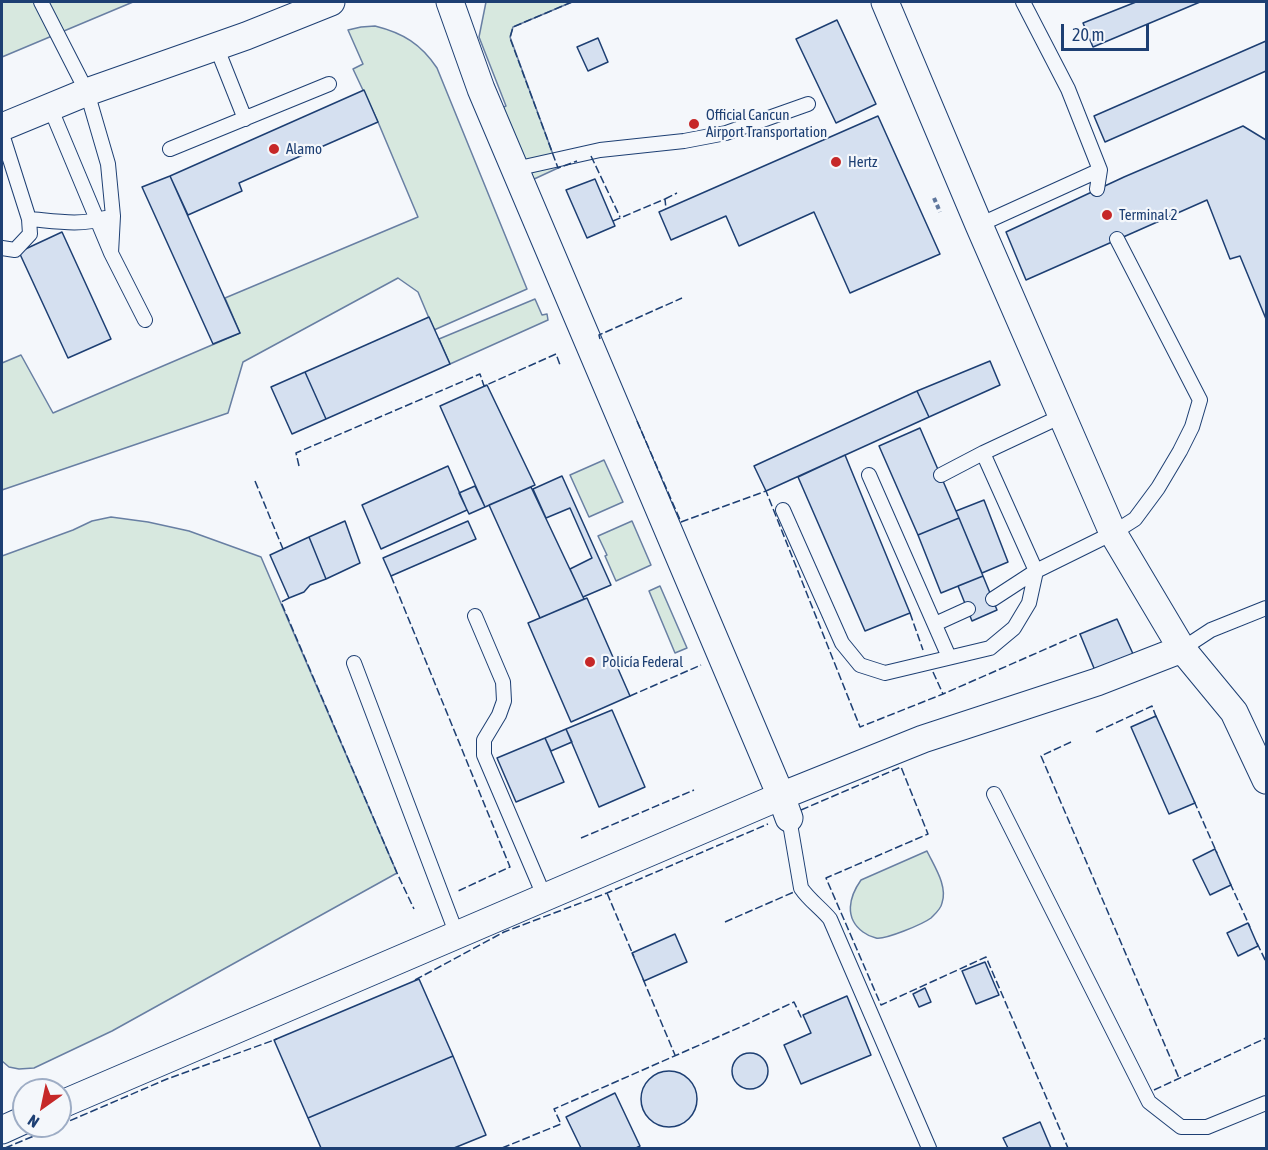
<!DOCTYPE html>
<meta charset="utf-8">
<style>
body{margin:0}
#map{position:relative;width:1268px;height:1150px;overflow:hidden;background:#f4f7fb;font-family:"Asap Condensed",sans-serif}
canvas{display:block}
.frame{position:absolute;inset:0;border:3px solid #1d3f73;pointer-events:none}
.north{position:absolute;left:12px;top:1078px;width:60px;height:60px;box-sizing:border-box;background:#f4f7fb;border:2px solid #9eadc5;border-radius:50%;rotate:213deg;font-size:16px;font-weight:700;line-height:24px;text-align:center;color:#1d3f73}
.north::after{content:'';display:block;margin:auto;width:21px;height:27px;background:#c62828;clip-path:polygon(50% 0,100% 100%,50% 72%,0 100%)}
.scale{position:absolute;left:1061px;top:24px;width:88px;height:27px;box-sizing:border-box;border:3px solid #1d3f73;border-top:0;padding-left:8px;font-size:18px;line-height:21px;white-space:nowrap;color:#1d3f73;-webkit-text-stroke:4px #f4f7fb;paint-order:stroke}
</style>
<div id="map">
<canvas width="1268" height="1150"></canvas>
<div class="frame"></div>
<div class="north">N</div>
<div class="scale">20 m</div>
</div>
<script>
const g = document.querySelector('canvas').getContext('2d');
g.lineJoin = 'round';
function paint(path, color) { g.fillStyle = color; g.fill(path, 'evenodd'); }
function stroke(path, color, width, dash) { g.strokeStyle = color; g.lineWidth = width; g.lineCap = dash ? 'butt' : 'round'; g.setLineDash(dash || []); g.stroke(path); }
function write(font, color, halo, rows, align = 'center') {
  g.font = font + ' "Asap Condensed",sans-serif'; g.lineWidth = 4.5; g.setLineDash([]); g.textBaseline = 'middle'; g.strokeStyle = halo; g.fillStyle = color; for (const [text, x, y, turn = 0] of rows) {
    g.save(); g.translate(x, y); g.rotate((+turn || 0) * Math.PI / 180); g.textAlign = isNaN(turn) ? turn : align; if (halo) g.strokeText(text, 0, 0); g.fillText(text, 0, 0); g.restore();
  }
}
const green = new Path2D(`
 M 2,2 L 133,2 L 2,57 Z
 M 486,2 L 572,2 L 513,27 L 510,37 L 558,168 L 532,180 L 501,108 L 506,106 L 479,37 Z
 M 375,26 C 403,33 421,44 437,68 L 527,289 L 434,330 L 418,292 L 398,278 L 243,362 L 228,413 L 2,490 L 2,363 L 21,355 L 53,413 L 240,333 L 225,298 L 418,217 L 378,122 L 353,69 L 363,64 L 348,30 L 361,27 Z
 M 535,299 L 542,315 L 547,314 L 548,320 L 450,364 L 439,339 Z
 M 604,460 L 623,502 L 589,517 L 570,475 Z
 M 111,517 L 148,522 L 189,531 L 261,557 L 397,873 L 112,1031 L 34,1068 L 19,1069 L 9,1067 L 2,1061 L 2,556 L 73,530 L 92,521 Z
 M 632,521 L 651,565 L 616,581 L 605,556 L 607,555 L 598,536 Z
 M 660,586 L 687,648 L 675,653 L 649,591 Z
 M 927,851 C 934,866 948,886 942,903 C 941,909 935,914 931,918 C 923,924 885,940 876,938 C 871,937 867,935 863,932 C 844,918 849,897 861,880 Z`);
const building = new Path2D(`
 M 1136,2 L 1200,2 L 1093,47 L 1083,23 Z
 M 837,20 L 876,104 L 836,123 L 796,39 Z
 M 598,38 L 608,62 L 588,71 L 577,47 Z
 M 1266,41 L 1266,71 L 1105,142 L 1094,116 Z
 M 364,90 L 378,122 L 239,183 L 242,191 L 188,215 L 170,176 Z
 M 878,116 L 940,254 L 850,293 L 814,212 L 739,246 L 726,216 L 671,240 L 659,212 Z
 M 1243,126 L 1266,140 L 1266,319 L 1240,256 L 1230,259 L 1207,200 L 1026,280 L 1006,232 L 1124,177 Z
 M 170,176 L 240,333 L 213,344 L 142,187 Z
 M 595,179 L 615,226 L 587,238 L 566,190 Z
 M 62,232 L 111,339 L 68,358 L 19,252 Z
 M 429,317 L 450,364 L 326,419 L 305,372 Z
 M 990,361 L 1000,385 L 929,417 L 917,391 Z
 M 305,372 L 326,419 L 292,434 L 271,387 Z
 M 487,385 L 535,485 L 485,507 L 440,406 Z
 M 917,391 L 929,417 L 766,491 L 754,466 Z
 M 920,428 L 959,518 L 918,535 L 879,446 Z
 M 845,455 L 910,613 L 865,631 L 798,477 Z
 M 448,466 L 467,510 L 381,549 L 362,505 Z
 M 562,476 L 611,585 L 583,597 L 570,569 L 592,558 L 570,508 L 546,518 L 533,489 Z
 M 475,486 L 485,507 L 469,514 L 459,493 Z
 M 531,487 L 584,599 L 540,618 L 489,505 Z
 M 984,500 L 1008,562 L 982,573 L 956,511 Z
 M 959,518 L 983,576 L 941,593 L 918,535 Z
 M 345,521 L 360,563 L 326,579 L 309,537 Z
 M 468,521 L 476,539 L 391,576 L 383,558 Z
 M 309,537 L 326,579 L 310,585 L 304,592 L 289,598 L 270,555 Z
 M 983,576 L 997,610 L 972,621 L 958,586 Z
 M 587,598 L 630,696 L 571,722 L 528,623 Z
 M 1117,619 L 1134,656 L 1096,673 L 1080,634 Z
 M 612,710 L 645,787 L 599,807 L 566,729 Z
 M 1156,716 L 1195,803 L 1169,814 L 1131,727 Z
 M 566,729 L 572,742 L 551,751 L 545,738 Z
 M 545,738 L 564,782 L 516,802 L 497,758 Z
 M 1215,849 L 1231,885 L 1210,895 L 1193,860 Z
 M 1248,923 L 1258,946 L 1238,956 L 1227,933 Z
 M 675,934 L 687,962 L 644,981 L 632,953 Z
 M 985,962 L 999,995 L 976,1004 L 962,971 Z
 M 419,979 L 453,1056 L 308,1118 L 274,1040 Z
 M 925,988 L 931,1002 L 919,1007 L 913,994 Z
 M 847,996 L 871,1055 L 801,1084 L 784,1045 L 811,1033 L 803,1015 Z
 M732 1071a18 18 0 1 1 36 0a18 18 0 1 1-36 0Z
 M 453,1056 L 486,1135 L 454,1148 L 321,1148 L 308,1118 Z
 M641 1099a28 28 0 1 1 56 0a28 28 0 1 1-56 0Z
 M 615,1093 L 640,1146 L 636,1148 L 581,1148 L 566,1117 Z
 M 1040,1122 L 1051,1148 L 1008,1148 L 1003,1138 Z`);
const path = new Path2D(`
 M 934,198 L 940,212`);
const lane = new Path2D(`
 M 41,2 L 87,92 L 108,164 L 113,216 L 111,253
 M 216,46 L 245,119
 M 50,107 L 111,253 L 145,320
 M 2,134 L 29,219 L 30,234 L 15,250 L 2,248
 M 170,149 L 329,84
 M 515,169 L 600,150 L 684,141 L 726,133 L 808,104
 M 1097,189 L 1100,170
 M 29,219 C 54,221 81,226 105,218
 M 979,225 L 1100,170 L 1068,89 L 1023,2
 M 869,475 L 949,657
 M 941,475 L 983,453 L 1062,416
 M 783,510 L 842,643 L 860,665 L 885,673 L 990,648 L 1014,628 L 1029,603 L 1036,571 L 983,453
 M 993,599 L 1036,571 L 1113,533 L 1135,519 L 1158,488 L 1180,451 L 1192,427 L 1200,400 L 1117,239
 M 475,616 L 503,682 L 504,701 L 499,715 L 484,740 L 484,755 L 545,898
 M 935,624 L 968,609
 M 1182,649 L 1211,630 L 1266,608
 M 354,663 L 457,935
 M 994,794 L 1149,1102 L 1181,1127 L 1207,1127 L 1266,1103
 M 789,818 L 801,888 C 809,900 821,908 830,919 L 929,1148`);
const street = new Path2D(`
 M 450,2 L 481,89 L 781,796 L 789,818
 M 885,2 L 979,225 L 1113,533 L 1182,649 L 1234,712 L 1266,780
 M 2,127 L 87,92 L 246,36 L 331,2
 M 60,1105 L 781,796 L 923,739 L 1097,682 L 1182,649
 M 2,1130 L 24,1120`);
const fence = new Path2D(`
 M 572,2 L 513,27 L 510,38 L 558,168 L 577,161
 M 591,156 L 620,217
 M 665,199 L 677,193
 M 613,221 L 665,199 L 666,209
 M 600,339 L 599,335 L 682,298
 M 637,421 L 681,522 L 766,491 L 860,727 L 943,694 L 1080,634
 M 299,466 L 296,453 L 480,374 L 484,386 L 556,354 L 560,365
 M 255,481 L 283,549
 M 391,576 L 510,867 L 458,891
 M 289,598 L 281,602 L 397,873 L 414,909
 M 910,613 L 923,650
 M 933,672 L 943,694
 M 630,696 L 701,665
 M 1096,732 L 1152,706 L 1157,719
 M 1071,742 L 1041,756 L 1179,1078
 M 1194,801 L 1217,853
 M 801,810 L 901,767 L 928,834 L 826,878 L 881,1005 L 986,957 L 1068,1148
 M 581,838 L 694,790
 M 1230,883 L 1250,927
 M 607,893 L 634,957
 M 725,922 L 794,892
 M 1257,943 L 1266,962
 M 643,979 L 675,1055
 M 415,980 L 504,932 L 607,893 L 768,824
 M 1154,1090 L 1266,1038
 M 60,1125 L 167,1079 L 277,1039
 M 5,1148 L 58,1126
 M 502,1148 L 561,1124 L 554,1109 L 745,1025 L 794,1002 L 801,1017 L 803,1015`);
const markers = [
 [694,124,6,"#c62828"],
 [274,149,6,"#c62828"],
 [836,162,6,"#c62828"],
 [1107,215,6,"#c62828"],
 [590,662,6,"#c62828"]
];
const poiNames = [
 ["Official Cancun",706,115],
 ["Airport Transportation",706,132],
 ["Alamo",286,149],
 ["Hertz",848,162],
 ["Terminal 2",1119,215],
 ["Policía Federal",602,662]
];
paint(green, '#d7e8df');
stroke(green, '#687fa3', 1.5);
paint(building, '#d5e0f0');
stroke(building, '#1d3f73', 1.5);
stroke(lane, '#1d3f73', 16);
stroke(street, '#1d3f73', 29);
stroke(path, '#5e769c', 4, [4.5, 3]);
stroke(lane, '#f4f7fb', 14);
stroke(street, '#f4f7fb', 27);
stroke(fence, '#1d3f73', 1.5, [8, 3]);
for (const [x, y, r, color] of markers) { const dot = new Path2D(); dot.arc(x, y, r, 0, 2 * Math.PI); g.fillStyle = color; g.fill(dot); stroke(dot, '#f4f7fb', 2); }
write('15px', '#1d3f73', '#f4f7fb', poiNames, 'left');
</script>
